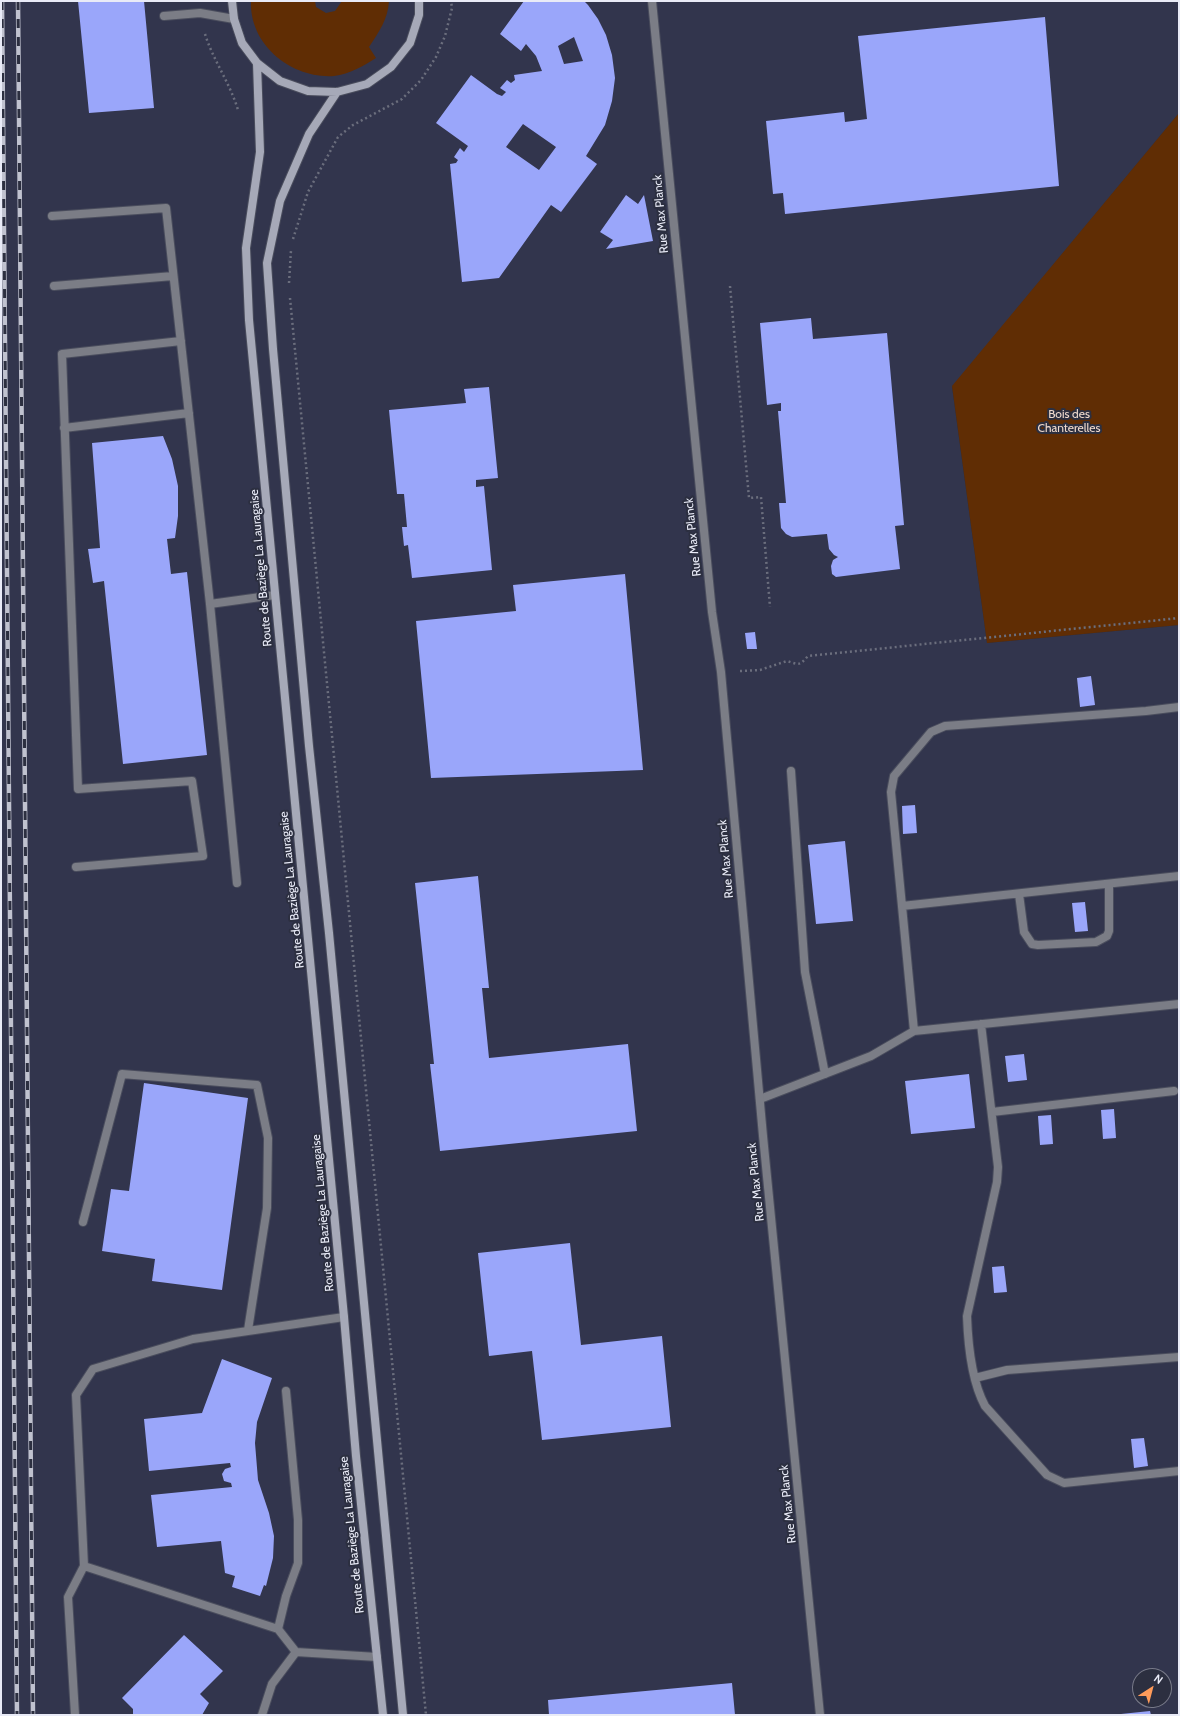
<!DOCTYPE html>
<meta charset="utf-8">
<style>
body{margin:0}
#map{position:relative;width:1180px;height:1716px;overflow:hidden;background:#2c2f40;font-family:Cabin,sans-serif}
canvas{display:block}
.frame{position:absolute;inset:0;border:2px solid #e9ebf7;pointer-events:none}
.north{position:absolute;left:1132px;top:1668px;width:40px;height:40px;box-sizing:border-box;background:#2c2f40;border:1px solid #787a89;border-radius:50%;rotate:36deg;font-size:11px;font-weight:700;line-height:16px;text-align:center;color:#e9ebf7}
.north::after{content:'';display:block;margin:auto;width:14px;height:18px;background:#ff9b5a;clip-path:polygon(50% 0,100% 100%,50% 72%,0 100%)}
</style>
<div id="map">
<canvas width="1180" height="1716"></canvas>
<div class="frame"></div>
<div class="north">N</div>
</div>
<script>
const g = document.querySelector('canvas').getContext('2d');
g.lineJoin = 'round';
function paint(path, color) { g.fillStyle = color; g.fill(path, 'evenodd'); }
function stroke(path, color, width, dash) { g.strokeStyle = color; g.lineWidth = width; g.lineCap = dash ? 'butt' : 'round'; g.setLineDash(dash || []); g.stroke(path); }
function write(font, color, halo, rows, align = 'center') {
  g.font = font + ' Cabin,sans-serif'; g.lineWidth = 4; g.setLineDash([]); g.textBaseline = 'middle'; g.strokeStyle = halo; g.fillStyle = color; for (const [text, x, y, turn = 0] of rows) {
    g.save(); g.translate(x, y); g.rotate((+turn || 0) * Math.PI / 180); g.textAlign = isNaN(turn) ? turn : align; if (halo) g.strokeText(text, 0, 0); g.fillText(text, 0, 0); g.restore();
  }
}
const built = new Path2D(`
 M 1,1 L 1179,1 L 1179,113 L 952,387 L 987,643 L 1179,625 L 1179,1715 L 1,1715 ZM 1140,1676 L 1164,1676 L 1164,1700 L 1140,1700 Z`);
const green = new Path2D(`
 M 251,1 L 315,1 L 316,7 L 326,13 L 335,11 L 342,1 L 389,1 C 388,19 379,32 369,47 L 376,58 C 363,66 350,74 334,76 C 292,79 249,45 251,1 Z
 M 1179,113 L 1179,625 L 987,643 L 952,386 Z`);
const building = new Path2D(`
 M 78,1 L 144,1 L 154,108 L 89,113 Z
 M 524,1 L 584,1 L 588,5 L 598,19 L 606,35 L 612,55 L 615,78 L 612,101 L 605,125 L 586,156 L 597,164 L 561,212 L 551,205 L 499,278 L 462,282 L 450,164 L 456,163 L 458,160 L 454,157 L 460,148 L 464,152 L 468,146 L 436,123 L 471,75 L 497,94 L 502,96 L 506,92 L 500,88 L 507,80 L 511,83 L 515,80 L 514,75 L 542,71 L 536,56 L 526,44 L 521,51 L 500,34 ZM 574,37 L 583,61 L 564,64 L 558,46 ZM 523,124 L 556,147 L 539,170 L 506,147 Z
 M 1045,17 L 1059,186 L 785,214 L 783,193 L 773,194 L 766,121 L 844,112 L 845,122 L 867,119 L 858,36 Z
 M 626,195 L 638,204 L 644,195 L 653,241 L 606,249 L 613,240 L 600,232 Z
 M 811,318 L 813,339 L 887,333 L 904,525 L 895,526 L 900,569 L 836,577 L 832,574 L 831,566 L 833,560 L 838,557 L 834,555 L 829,549 L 827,534 L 792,537 L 786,534 L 781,528 L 779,503 L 786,503 L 778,411 L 781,411 L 781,403 L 767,405 L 760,323 Z
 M 489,387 L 498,478 L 476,480 L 476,487 L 484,486 L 492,570 L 412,578 L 408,545 L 404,546 L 402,527 L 407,527 L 404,494 L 397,494 L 389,410 L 466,403 L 464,389 Z
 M 163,436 L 172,459 L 178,486 L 178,516 L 175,538 L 167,539 L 171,574 L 187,572 L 207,755 L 123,764 L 104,581 L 93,583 L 88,549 L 100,548 L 92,443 Z
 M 625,574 L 643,770 L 431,778 L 416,621 L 516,611 L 513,585 Z
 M 755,632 L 757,649 L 747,649 L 745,633 Z
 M 1091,676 L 1095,705 L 1080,707 L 1077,678 Z
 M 915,805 L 917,833 L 903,834 L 902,806 Z
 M 845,841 L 853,921 L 816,924 L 808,845 Z
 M 478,876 L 489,988 L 482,988 L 489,1058 L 628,1044 L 637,1131 L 440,1151 L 430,1064 L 434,1064 L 415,883 Z
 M 1085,902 L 1088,931 L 1075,932 L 1072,903 Z
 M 1024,1054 L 1027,1080 L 1008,1082 L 1005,1056 Z
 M 969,1074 L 975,1128 L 911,1134 L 905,1081 Z
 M 144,1083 L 248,1098 L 222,1290 L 152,1281 L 155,1259 L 102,1251 L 111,1189 L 129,1191 Z
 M 1114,1109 L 1116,1138 L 1103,1139 L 1101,1110 Z
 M 1051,1115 L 1053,1144 L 1040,1145 L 1038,1116 Z
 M 570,1243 L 581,1345 L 662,1336 L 671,1427 L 542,1440 L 532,1351 L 489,1356 L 478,1253 Z
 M 1004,1266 L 1007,1292 L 994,1293 L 992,1267 Z
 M 222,1359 L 272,1378 L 257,1422 L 255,1443 L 258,1480 L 269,1513 L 274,1536 L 273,1558 L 266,1586 L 264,1585 L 260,1596 L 232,1587 L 235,1576 L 225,1573 L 221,1541 L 157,1547 L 151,1495 L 232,1487 L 231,1483 L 224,1481 L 222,1474 L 225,1469 L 231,1467 L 230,1463 L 149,1471 L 144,1419 L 202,1413 Z
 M 1144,1438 L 1148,1466 L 1134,1468 L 1131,1439 Z
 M 184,1635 L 223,1671 L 200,1694 L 209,1703 L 202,1715 L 133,1715 L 133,1709 L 122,1698 Z
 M 732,1683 L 735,1715 L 549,1715 L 548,1700 Z
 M 1150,1711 L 1151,1715 L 1121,1715 L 1121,1714 Z`);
const path = new Path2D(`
 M 205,34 C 213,60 230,83 238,110
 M 293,239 L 308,192 L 338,137 L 353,125 L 402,99 L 421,80 L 436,57 L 445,36 L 452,8 L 451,1
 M 289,283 L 291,250
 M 730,286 L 749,498 L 761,497 L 770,607
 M 290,298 L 426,1715
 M 740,671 L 760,670 L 787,661 C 800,665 799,666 808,656 L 1179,618`);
const lane = new Path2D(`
 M 164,16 L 200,13 L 234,19
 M 52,216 L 166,208 L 210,604 L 237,883
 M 54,286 L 173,276
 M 64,428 L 189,413
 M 210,604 L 275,595
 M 791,771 L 805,972 L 825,1074
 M 76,867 L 203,856 L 192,781 L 78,789 L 62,354 L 181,341
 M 1019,894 L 1024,932 L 1032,944 L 1038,945 L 1096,942 L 1107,936 L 1109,931 L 1109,884
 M 902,906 L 1179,876
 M 981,1024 L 998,1167 L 997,1182 L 967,1316 C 968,1345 971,1380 985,1406 L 1047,1475 L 1064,1483 L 1179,1471
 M 914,1031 L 891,792 L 894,776 L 931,732 L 945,726 L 1146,711 L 1179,707
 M 760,1099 L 871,1056 L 914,1031 L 1179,1004
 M 992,1112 L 1174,1091
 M 83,1222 L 122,1074 L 257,1085 L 268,1138 L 267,1208 L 248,1330
 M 975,1378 L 1007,1370 L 1179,1357
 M 84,1566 L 278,1629 L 296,1652 L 377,1657
 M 278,1629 L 286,1596 L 298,1563 L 298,1520 L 286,1391
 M 75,1715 L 68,1597 L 84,1566 L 76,1395 L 93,1369 L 193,1339 L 344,1317
 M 262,1715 L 272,1684 L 296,1652`);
const street = new Path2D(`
 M 652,1 L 712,612 L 721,672 L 763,1136 L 820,1715`);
const secondary = new Path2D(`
 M 232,1 L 234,19 L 242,43 L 257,63 L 280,81 L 308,91 L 337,92 L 367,84 L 391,67 L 410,43 L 419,15 L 419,1
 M 257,63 L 260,152 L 246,248 L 249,320 L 344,1317 L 356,1456 L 383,1715
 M 337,92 L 309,134 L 280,201 L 267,263 L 273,349 L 309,746 L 329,933 L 403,1715`);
const rail = new Path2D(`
 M 2,1 L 17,1715
 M 18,1 L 33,1715`);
const streetNames = [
 ["Rue Max Planck",661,214,-95],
 ["Rue Max Planck",693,537,-96],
 ["Route de Baziège La Lauragaise",261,568,-95],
 ["Rue Max Planck",726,859,-95],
 ["Route de Baziège La Lauragaise",292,890,-96],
 ["Rue Max Planck",756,1182,-96],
 ["Route de Baziège La Lauragaise",323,1213,-95],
 ["Rue Max Planck",788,1504,-96],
 ["Route de Baziège La Lauragaise",352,1535,-96]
];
const parkNames = [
 ["Bois des",1069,414],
 ["Chanterelles",1069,428]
];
paint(built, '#32354d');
paint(green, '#602d04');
paint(building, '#9aa6fa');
stroke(lane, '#4a4d5d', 10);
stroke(street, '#4a4d5d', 10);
stroke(secondary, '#4a4d5d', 10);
stroke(path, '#6b6e7d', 2.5, [2, 3]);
stroke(lane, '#7b7d86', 8);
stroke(street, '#7b7d86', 8);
stroke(secondary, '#a6a9b8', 8);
stroke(rail, '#c0c2cf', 4.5);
stroke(rail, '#2c2f40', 3, [9]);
write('12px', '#e9ebf7', '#2c2f40', streetNames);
write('12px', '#efd9cc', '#2c2f40', parkNames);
</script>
